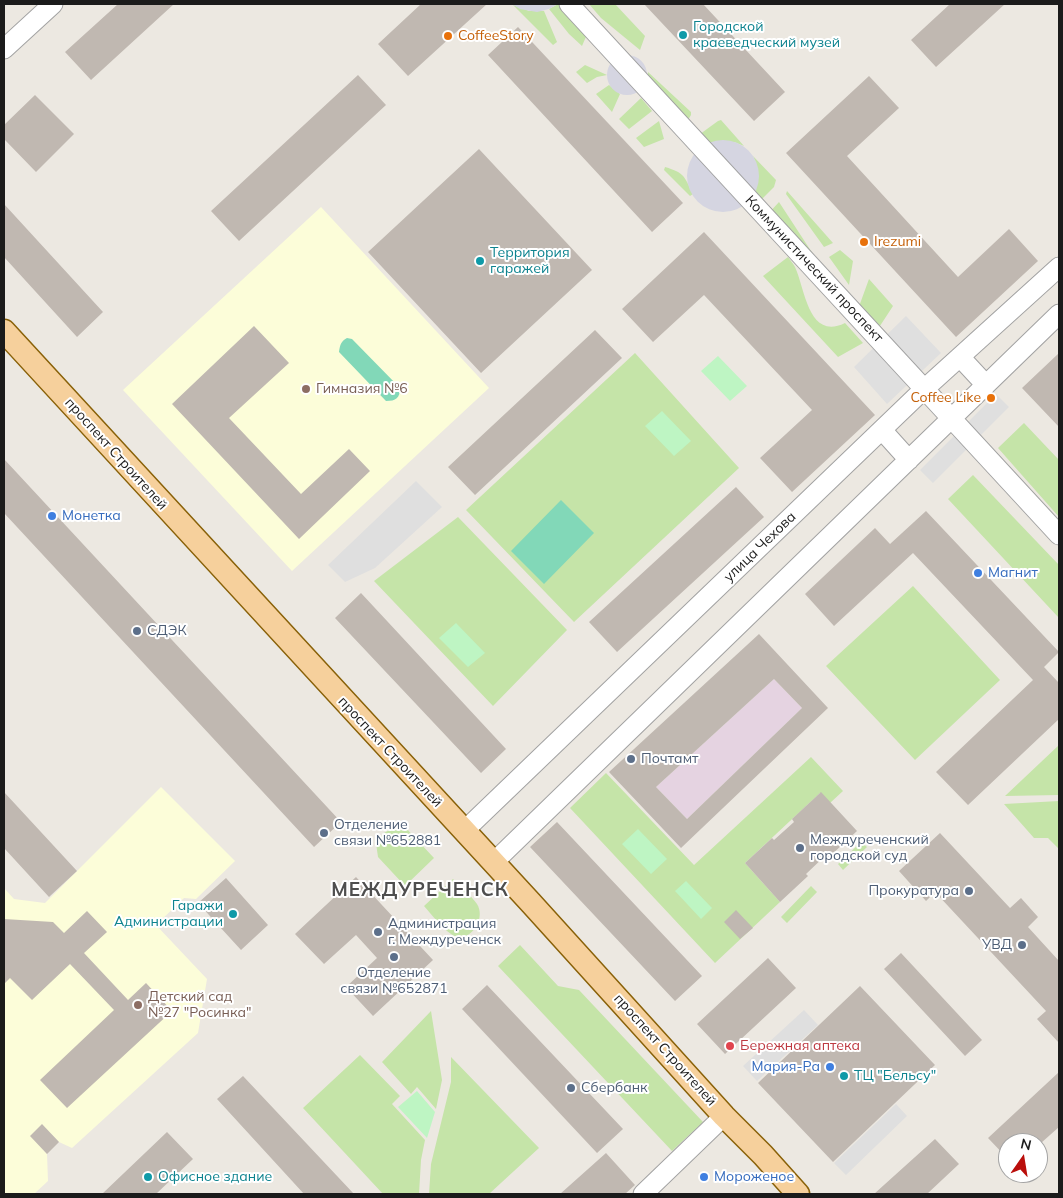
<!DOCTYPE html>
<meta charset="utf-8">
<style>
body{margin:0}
#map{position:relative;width:1063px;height:1198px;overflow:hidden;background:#ece8e1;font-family:Mulish,sans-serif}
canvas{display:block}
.frame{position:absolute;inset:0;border:5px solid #1b1b1b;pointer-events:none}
.north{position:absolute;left:998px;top:1133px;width:50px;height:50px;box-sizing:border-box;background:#fff;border:1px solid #a4a4a4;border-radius:50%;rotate:13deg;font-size:14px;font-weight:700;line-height:20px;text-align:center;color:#1b1b1b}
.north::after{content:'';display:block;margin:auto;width:18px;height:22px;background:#ba0e0b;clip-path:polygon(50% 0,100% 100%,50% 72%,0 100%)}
</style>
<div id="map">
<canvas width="1063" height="1198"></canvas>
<div class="frame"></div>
<div class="north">N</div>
</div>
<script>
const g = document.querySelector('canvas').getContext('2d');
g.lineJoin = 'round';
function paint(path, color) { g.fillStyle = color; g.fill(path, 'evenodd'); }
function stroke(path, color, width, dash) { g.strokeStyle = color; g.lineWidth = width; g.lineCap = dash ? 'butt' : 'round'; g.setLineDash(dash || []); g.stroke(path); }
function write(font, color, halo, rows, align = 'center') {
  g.font = font + ' Mulish,sans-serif'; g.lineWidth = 4; g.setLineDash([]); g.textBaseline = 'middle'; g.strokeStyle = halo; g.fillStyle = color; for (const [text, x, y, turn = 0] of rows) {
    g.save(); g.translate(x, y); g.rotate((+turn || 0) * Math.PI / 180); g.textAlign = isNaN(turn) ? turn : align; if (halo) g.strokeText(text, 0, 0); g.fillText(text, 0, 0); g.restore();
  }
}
const industrial = new Path2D(`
 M 774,679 L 802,708 L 687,819 L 656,787 Z`);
const education = new Path2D(`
 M 321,207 L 489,388 L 292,571 L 123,390 Z
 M 161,787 L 235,861 L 196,899 L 184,898 L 156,925 L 207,979 L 198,1033 L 72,1148 L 59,1142 L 42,1125 L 31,1136 L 47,1154 L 48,1181 L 34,1194 L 4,1194 L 4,888 L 14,899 L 45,903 Z`);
const grass = new Path2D(`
 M 558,4 L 563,4 L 591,25 L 582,46 L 569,34 L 549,9 Z
 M 589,4 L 615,4 L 645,36 L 640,50 L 601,18 Z
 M 513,5 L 529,11 L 544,11 L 557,42 L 553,45 Z
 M 585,65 L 607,75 L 597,77 L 587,83 L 576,72 Z
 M 648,72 L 691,112 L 691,115 L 685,125 L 648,78 Z
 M 609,85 L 620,94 L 612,112 L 596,94 Z
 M 641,98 L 652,111 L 629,129 L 619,119 Z
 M 721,120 L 744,146 L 734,142 L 701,147 L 696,137 L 718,121 Z
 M 659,121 L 664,139 L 644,147 L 636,138 Z
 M 753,156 L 776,180 L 774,187 L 757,204 L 750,199 C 758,185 760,172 753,156 Z
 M 665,167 C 685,173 684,176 693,194 L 690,196 L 664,170 Z
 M 787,191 L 833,243 L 824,247 L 786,194 Z
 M 779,202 L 813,254 L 802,261 L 768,214 Z
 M 840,250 L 853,261 L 849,285 L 829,257 Z
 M 788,257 C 790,260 793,263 795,267 C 805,288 808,341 845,323 L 863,343 L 838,357 L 763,276 Z
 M 869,279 L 893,306 L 876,332 L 857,312 Z
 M 635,353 L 739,468 L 574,622 L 466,510 Z
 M 1024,423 L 1059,460 L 1059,517 L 998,448 Z
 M 973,475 L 1059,565 L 1059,618 L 948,499 Z
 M 458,517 L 567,630 L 493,706 L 374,581 Z
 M 913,586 L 1000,680 L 915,760 L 826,666 Z
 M 1059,745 L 1059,795 L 1005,796 Z
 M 811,757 L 843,791 L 830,803 L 820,793 L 745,863 L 780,902 L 715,963 L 570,808 L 606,773 L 694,865 Z
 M 1059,801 L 1059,849 L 1048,838 L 1034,838 L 1004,804 Z
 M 393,828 L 406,828 L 434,858 L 405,886 L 378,857 L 376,843 L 384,833 Z
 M 861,842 L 867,847 L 843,870 L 838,864 Z
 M 453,879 C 460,887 471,895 477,904 C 487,920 468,946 451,934 C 441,927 432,915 424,906 Z
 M 811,886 L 817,892 L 787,923 L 781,917 Z
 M 520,945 L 558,986 L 579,990 L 703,1122 L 672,1151 L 498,966 Z
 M 431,1011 L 442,1080 L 436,1109 L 417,1087 L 411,1094 L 382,1062 Z
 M 360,1055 L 400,1096 L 392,1104 L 425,1140 L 421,1160 L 419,1194 L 383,1194 L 303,1108 Z
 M 451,1057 L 539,1148 L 489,1194 L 429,1194 L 431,1164 L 451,1082 Z`);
const park = new Path2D(`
 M 718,356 L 747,386 L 730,401 L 701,371 Z
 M 662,411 L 691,441 L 674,456 L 645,426 Z
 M 456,623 L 485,653 L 468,667 L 439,638 Z
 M 638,829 L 667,859 L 651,874 L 622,844 Z
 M 686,881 L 712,908 L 701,919 L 675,891 Z
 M 417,1091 L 435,1112 L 427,1138 L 398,1107 Z`);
const pitch = new Path2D(`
 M 347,338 L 352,339 L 400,388 C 400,398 396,401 386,401 L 339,352 C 340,345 341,341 347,338 Z
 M 561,500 L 594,533 L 544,584 L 511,551 Z`);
const parking = new Path2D(`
 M 906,316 L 941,353 L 887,404 L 854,367 Z
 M 996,394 L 1009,407 L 933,483 L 920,470 Z
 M 416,481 L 442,507 L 375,568 L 345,582 L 328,565 Z
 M 804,1010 L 818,1025 L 757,1081 L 743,1066 Z
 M 896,1104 L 907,1116 L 846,1175 L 834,1163 Z`);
const plaza = new Path2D(`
 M 512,4 L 558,4 L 549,9 L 537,12 L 520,9 Z
 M607 75a20 20 0 1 1 40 0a20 20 0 1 1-40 0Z
 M687 176a36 36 0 1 1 72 0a36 36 0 1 1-72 0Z`);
const building = new Path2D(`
 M 118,4 L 174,4 L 91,80 L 65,52 Z
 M 421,4 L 487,4 L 408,76 L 378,44 Z
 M 644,4 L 703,4 L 785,92 L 754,121 Z
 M 950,4 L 1005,4 L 936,67 L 911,40 Z
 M 518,27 L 683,203 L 652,232 L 488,55 Z
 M 358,75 L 386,105 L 239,241 L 211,211 Z
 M 869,76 L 899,108 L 847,156 L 958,277 L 1009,229 L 1038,261 L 956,337 L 786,153 Z
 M 35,95 L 74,134 L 36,172 L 4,139 L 4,125 Z
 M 479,149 L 592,270 L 481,373 L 368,252 Z
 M 4,204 L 103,312 L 77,337 L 4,257 Z
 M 704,232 L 875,415 L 792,492 L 760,458 L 812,410 L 704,295 L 653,342 L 622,309 Z
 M 254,326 L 289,363 L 229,418 L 301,494 L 349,449 L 370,471 L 299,539 L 172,404 Z
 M 595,330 L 622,358 L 475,495 L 448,467 Z
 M 1059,353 L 1059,427 L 1022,388 Z
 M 4,459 L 341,822 L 314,847 L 4,513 Z
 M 736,487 L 764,517 L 617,652 L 589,622 Z
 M 926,511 L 1059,652 L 1044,667 L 1059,683 L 1059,719 L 968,805 L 936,772 L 1033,680 L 913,553 L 834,626 L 805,594 L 875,528 L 890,544 Z
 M 361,593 L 506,749 L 481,773 L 335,618 Z
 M 759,634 L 828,708 L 681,848 L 609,772 ZM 774,679 L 802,708 L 687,819 L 656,787 Z
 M 4,792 L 77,871 L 49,897 L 4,848 Z
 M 821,792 L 857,831 L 828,858 L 826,855 L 806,874 L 808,876 L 780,902 L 745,863 L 772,838 L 774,840 L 794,822 L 792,819 Z
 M 557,822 L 702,976 L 675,1001 L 530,847 Z
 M 940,833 L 1010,908 L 1021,898 L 1038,917 L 1028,927 L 1059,961 L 1059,1043 L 1037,1019 L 1046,1011 L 935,892 L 926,901 L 899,871 Z
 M 356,877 L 433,960 L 373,1016 L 346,987 L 377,958 L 356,935 L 324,964 L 295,934 Z
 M 226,878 L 268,925 L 241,950 L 198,903 Z
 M 736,910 L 753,928 L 740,939 L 724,922 Z
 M 87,911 L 107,932 L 84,953 L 128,1000 L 146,983 L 172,1011 L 67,1108 L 40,1080 L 114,1010 L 70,964 L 32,1000 L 10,978 L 4,984 L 4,919 L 53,922 L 64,933 Z
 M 901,953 L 982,1040 L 965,1056 L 884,969 Z
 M 768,958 L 796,988 L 725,1054 L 697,1024 Z
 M 487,985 L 623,1129 L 597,1153 L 462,1009 Z
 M 860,986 L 935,1065 L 833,1162 L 758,1083 Z
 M 1059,1072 L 1059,1127 L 1041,1143 L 1008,1143 L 1008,1159 L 988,1138 Z
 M 243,1076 L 354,1194 L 304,1194 L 217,1099 Z
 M 42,1124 L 59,1142 L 47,1154 L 30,1136 Z
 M 167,1132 L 193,1159 L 156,1194 L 102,1194 Z
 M 935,1139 L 959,1164 L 927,1194 L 874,1194 Z
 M 606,1153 L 635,1185 L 625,1194 L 560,1194 Z`);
const minor = new Path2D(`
 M 569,4 L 1059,535
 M 4,49 L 53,4
 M 960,357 L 986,385
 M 882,430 L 909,460
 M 464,831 L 921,392 L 1059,267
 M 493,863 L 1059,314
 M 643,1194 L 724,1116`);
const major = new Path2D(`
 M 4,331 L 531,903 L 724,1116 L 763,1155 L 798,1194`);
const markers = [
 [683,35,5,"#0f9aa8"],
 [448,36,5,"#e8710a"],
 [864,242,5,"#e8710a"],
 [480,261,5,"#0f9aa8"],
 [306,389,5,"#8d6e63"],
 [991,398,5,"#e8710a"],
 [52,516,5,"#3f7fe0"],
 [978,573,5,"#3f7fe0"],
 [137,631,5,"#5c6f8a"],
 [631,759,5,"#5c6f8a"],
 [324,833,5,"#5c6f8a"],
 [800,848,5,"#5c6f8a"],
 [969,891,5,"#5c6f8a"],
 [233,914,5,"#0f9aa8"],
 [378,932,5,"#5c6f8a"],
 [1022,945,5,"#5c6f8a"],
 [394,957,5,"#5c6f8a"],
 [138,1005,5,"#8d6e63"],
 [730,1046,5,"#e0444e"],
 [830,1067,5,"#3f7fe0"],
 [844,1076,5,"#0f9aa8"],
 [571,1088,5,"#5c6f8a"],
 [148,1177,5,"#0f9aa8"],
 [704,1177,5,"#3f7fe0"]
];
const cultureNames = [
 ["Городской",693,27],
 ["краеведческий музей",693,43],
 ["Территория",490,253],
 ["гаражей",490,269],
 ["Гаражи",223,906,"right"],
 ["Администрации",223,922,"right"],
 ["ТЦ \"Бельсу\"",854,1076],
 ["Офисное здание",158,1177]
];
const foodNames = [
 ["CoffeeStory",458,36],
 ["Irezumi",874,242],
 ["Coffee Like",981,398,"right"]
];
const streetNames = [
 ["Коммунистический проспект",814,269,47],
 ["проспект Строителей",116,454,48],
 ["улица Чехова",760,547,-44],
 ["проспект Строителей",390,752,47],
 ["проспект Строителей",665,1050,48]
];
const educationNames = [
 ["Гимназия №6",316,389],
 ["Детский сад",148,997],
 ["№27 \"Росинка\"",148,1013]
];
const shopNames = [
 ["Монетка",62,516],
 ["Магнит",988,573],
 ["Мария-Ра",820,1067,"right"],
 ["Мороженое",714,1177]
];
const serviceNames = [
 ["СДЭК",147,631],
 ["Почтамт",641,759],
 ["Отделение",334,825],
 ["связи №652881",334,841],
 ["Междуреченский",810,840],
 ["городской суд",810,856],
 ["Прокуратура",959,891,"right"],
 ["Администрация",388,924],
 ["г. Междуреченск",388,940],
 ["УВД",1012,945,"right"],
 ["Отделение",394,973,"center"],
 ["связи №652871",394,989,"center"],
 ["Сбербанк",581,1088]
];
const healthNames = [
 ["Бережная аптека",740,1046]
];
const districtNames = [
 ["МЕЖДУРЕЧЕНСК",420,890]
];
paint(industrial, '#e5d3e1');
paint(education, '#fcfdd9');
paint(grass, '#c5e4a8');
paint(park, '#bef5c3');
paint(pitch, '#82d8b8');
paint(parking, '#dfdfdf');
paint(plaza, '#d5d5e1');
paint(building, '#c0b8b1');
stroke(minor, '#a2a2a2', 21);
stroke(major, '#896108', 25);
stroke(minor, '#fff', 19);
stroke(major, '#f6d09c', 22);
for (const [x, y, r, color] of markers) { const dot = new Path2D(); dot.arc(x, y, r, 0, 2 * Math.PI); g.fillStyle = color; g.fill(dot); stroke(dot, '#fff', 2); }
write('14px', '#0d838f', '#fff', cultureNames, 'left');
write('14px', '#c56008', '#fff', foodNames, 'left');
write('14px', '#1b1b1b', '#fff', streetNames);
write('14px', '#785e54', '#fff', educationNames, 'left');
write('14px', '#366cbe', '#fff', shopNames, 'left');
write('14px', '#4e5e75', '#fff', serviceNames, 'left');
write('14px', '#be3a42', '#fff', healthNames, 'left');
g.letterSpacing = '1px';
write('bold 19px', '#4e4e4e', '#fff', districtNames);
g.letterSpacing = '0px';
</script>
